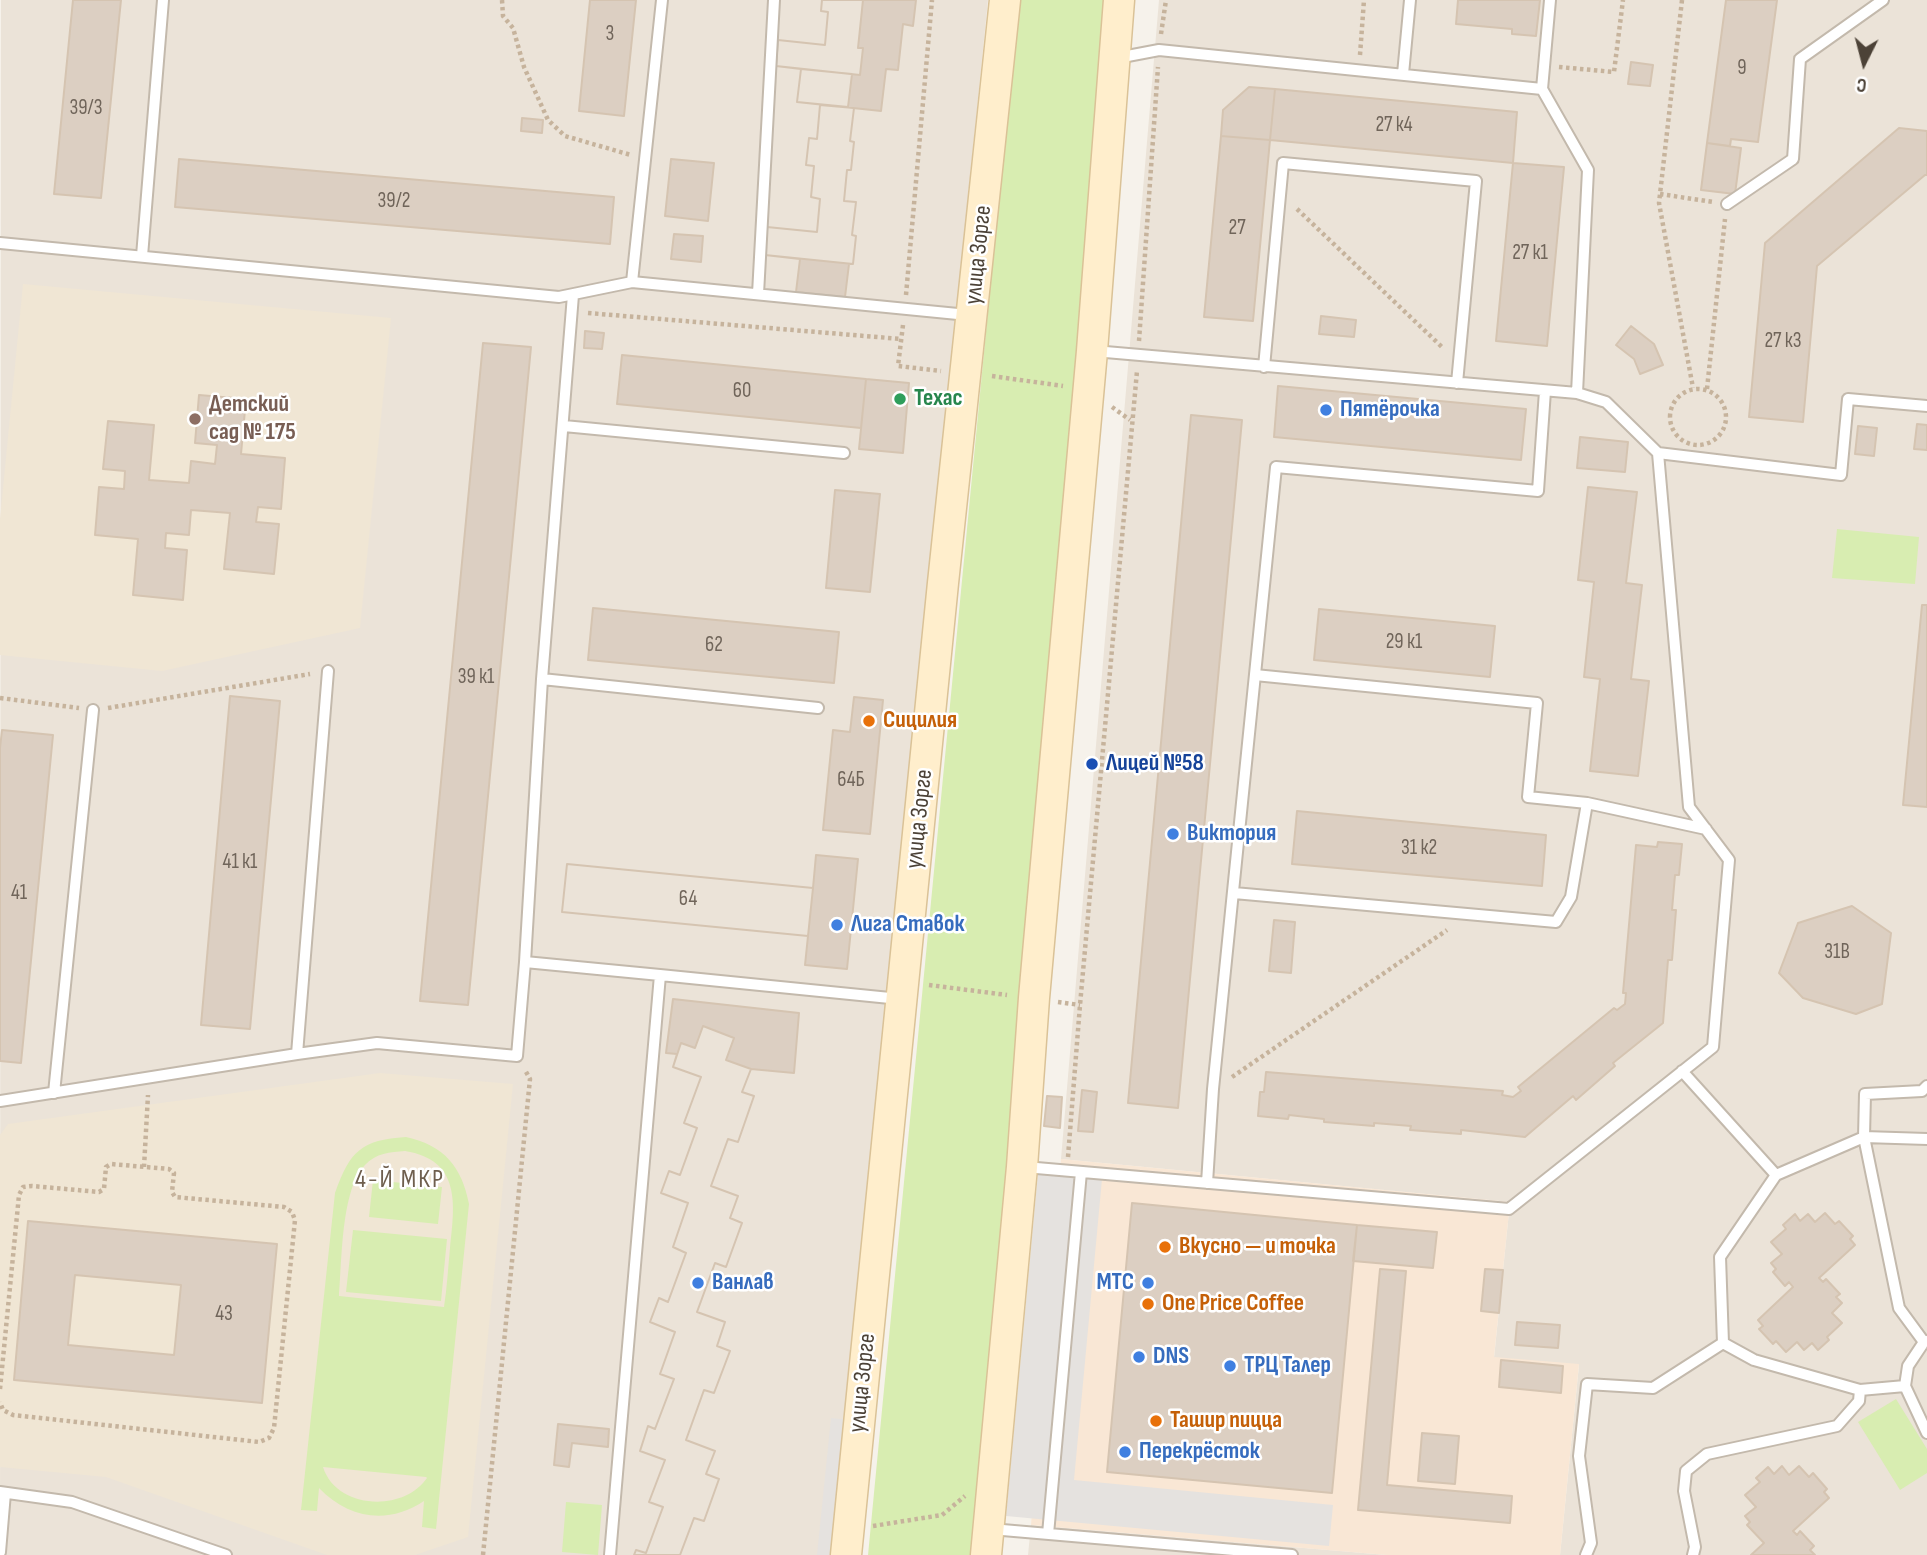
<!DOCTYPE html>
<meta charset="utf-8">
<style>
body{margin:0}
#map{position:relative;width:1927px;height:1555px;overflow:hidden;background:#f6f2eb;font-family:"Sofia Sans Condensed",sans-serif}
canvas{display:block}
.north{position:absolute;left:1829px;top:28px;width:70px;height:70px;-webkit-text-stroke:5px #fff;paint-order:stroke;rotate:186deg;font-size:19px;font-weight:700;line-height:28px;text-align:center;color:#4c4237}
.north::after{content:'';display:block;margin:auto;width:24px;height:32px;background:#4c4237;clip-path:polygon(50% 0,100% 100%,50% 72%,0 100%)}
</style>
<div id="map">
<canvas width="1927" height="1555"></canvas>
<div class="north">С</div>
</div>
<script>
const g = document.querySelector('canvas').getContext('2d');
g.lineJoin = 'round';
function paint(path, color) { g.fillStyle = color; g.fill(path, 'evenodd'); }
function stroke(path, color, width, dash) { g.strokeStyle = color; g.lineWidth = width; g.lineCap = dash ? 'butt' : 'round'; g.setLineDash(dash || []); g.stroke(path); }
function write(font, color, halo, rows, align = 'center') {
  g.font = font + ' "Sofia Sans Condensed",sans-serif'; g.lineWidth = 5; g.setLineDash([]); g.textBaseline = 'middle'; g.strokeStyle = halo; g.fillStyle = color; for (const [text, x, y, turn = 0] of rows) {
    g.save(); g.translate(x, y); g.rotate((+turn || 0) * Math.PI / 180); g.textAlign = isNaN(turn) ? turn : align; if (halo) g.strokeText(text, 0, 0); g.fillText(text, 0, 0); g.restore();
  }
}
const residential = new Path2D(`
 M 1,0 L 988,0 L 830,1555 L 0,1555 Z
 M 1159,0 L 1927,0 L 1927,1555 L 1560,1555 L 1579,1365 L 1494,1358 L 1510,1202 L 1061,1159 Z
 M 1031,1525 L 1387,1555 L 1028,1555 Z`);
const commercial = new Path2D(`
 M 1061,1159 L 1510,1202 L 1494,1357 L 1579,1364 L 1560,1555 L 1387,1555 L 1031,1525 Z`);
const education = new Path2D(`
 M 23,284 L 391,318 L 360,628 L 162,671 L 0,655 L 0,519 Z
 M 380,1073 L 513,1084 L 468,1537 L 415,1555 L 327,1555 L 106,1477 L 0,1467 L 0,1135 L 8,1124 Z`);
const green = new Path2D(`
 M 1018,0 L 1107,0 L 1018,1043 L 972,1555 L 868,1555 Z
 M 1837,529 L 1919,537 L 1915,584 L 1832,578 Z
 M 406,1137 C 444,1145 462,1167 469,1204 L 436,1529 L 422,1527 L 424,1501 C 388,1525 349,1519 319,1488 L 317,1511 L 301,1510 L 335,1193 C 350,1151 361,1140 406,1137 ZM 405,1151 C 461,1160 455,1204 450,1248 C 448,1268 447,1288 444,1307 L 339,1296 C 342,1262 341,1189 365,1165 C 376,1153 390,1152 405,1151 ZM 323,1467 L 426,1477 L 427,1478 C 403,1513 336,1509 323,1467 Z
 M 373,1180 L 442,1187 L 438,1224 L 369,1217 Z
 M 353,1230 L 447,1239 L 441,1301 L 346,1292 Z
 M 1896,1399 L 1927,1449 L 1927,1473 L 1900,1490 L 1858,1422 Z
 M 566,1502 L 602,1505 L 598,1555 L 562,1552 Z`);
const parking = new Path2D(`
 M 1038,1173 L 1102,1179 L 1074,1480 L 1333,1505 L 1329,1546 L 1006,1516 Z
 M 831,1418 L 850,1420 L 836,1555 L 817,1555 Z`);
const building = new Path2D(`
 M 73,0 L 121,0 L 101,198 L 54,194 Z
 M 590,0 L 636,0 L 624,116 L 579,111 Z
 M 822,0 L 863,0 L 858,48 L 863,48 L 860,75 L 776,66 L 778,40 L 825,45 L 828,12 L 821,11 Z
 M 822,0 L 916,0 L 913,26 L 903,24 L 898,70 L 886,69 L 881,111 L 797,102 L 801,69 L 776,66 L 778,40 L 825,45 L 828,12 L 821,11 Z
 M 1458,0 L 1540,0 L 1536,36 L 1512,34 L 1512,29 L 1456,24 Z
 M 1726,0 L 1777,0 L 1758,142 L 1731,139 L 1730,146 L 1707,143 Z
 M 1631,62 L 1653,65 L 1650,86 L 1628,84 Z
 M 801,69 L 852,74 L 848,107 L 797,102 Z
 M 1249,87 L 1275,89 L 1270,140 L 1221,136 L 1223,110 Z
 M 1275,89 L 1517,112 L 1513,163 L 1270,140 Z
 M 820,105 L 854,108 L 850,141 L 854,142 L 851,170 L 847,170 L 844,201 L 856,202 L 852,235 L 856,236 L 853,264 L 849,264 L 845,297 L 796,292 L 800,259 L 765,255 L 767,227 L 817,232 L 820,199 L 811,197 L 814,166 L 806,165 L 809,138 L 817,139 Z
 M 820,105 L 854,108 L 850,141 L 854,142 L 851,170 L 847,170 L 844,201 L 856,202 L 852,235 L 856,236 L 853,264 L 765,255 L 767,227 L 817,232 L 820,199 L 811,197 L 814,166 L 806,165 L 809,138 L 817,139 Z
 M 522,118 L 543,120 L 542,133 L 521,131 Z
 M 1899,128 L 1927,131 L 1927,175 L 1925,175 L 1817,266 L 1803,422 L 1749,417 L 1765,243 Z
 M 1221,136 L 1270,140 L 1253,321 L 1204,317 Z
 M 1707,143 L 1741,148 L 1735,194 L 1701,190 Z
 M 179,159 L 614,197 L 610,244 L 175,207 Z
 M 671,159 L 714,163 L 708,221 L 665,216 Z
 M 1513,163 L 1564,167 L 1547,346 L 1496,341 Z
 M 674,234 L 703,236 L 701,262 L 671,259 Z
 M 1321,316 L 1356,320 L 1354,337 L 1319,334 Z
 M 1631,326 L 1654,344 L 1663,365 L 1640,374 L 1634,359 L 1616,345 Z
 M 585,331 L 604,333 L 602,349 L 584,348 Z
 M 483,343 L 531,347 L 468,1005 L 420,1001 Z
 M 622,355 L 866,379 L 861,428 L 617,404 Z
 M 866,379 L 909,383 L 903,453 L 859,449 Z
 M 1278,386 L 1526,409 L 1521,460 L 1274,437 Z
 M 199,395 L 246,399 L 241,454 L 285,458 L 281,509 L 258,507 L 256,522 L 279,524 L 274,574 L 224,569 L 230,513 L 191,510 L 189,535 L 166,533 L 165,548 L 187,550 L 183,600 L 133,595 L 138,539 L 95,535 L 99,487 L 124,489 L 125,471 L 103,469 L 108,421 L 154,425 L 149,480 L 189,483 L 191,461 L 215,464 L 217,445 L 195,443 Z
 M 1191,415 L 1242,420 L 1178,1108 L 1128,1103 Z
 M 1917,424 L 1927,425 L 1927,450 L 1914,449 Z
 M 1858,426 L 1877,428 L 1874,456 L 1855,454 Z
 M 1580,437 L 1628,442 L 1625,472 L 1577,468 Z
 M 1588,487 L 1637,492 L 1626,583 L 1642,585 L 1631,679 L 1649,681 L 1638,776 L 1590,771 L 1600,679 L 1584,677 L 1594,582 L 1578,580 Z
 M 835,490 L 880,494 L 870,592 L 826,588 Z
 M 1922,605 L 1927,605 L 1927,807 L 1903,805 Z
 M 593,608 L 839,632 L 834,683 L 588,660 Z
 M 1319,609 L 1495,626 L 1490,677 L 1314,660 Z
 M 230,696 L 280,701 L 250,1029 L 201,1025 Z
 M 854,697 L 883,700 L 870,834 L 823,830 L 833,730 L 850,732 Z
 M 2,730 L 53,735 L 21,1063 L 0,1061 L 0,748 Z
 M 1297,811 L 1546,835 L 1542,886 L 1292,864 Z
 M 1658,842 L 1682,844 L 1679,875 L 1675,875 L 1672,910 L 1676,910 L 1672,960 L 1668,960 L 1663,1023 L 1613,1063 L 1615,1066 L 1576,1100 L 1573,1096 L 1525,1137 L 1461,1130 L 1461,1134 L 1410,1130 L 1411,1126 L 1374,1123 L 1374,1126 L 1324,1122 L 1324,1119 L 1289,1115 L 1288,1119 L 1258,1116 L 1260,1092 L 1264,1092 L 1266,1072 L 1503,1091 L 1502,1095 L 1513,1097 L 1521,1091 L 1518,1087 L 1614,1008 L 1617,1010 L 1625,1004 L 1626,993 L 1623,993 L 1636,845 L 1657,847 Z
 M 816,855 L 858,859 L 847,969 L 805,965 L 808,936 L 562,912 L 567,864 L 813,888 Z
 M 567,864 L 813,888 L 808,936 L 562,912 Z
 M 1852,906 L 1891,933 L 1882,1004 L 1856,1014 L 1803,998 L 1779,973 L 1798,923 Z
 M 1274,920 L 1295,922 L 1291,973 L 1269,971 Z
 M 673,999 L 799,1013 L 794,1073 L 751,1069 L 742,1092 L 754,1096 L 738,1142 L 728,1139 L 711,1186 L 738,1196 L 730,1218 L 742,1223 L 726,1267 L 715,1263 L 697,1312 L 725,1322 L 717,1346 L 730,1351 L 714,1393 L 704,1390 L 686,1440 L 715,1451 L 706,1474 L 719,1479 L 704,1521 L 694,1518 L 680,1555 L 634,1555 L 636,1550 L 646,1553 L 663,1507 L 649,1502 L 665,1460 L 640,1451 L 648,1426 L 655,1429 L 674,1379 L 660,1374 L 675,1332 L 650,1322 L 659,1298 L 668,1302 L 686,1253 L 673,1247 L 688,1203 L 661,1193 L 669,1171 L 680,1175 L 697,1128 L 684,1123 L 701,1077 L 673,1067 L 677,1054 L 666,1053 Z
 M 703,1026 L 734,1038 L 726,1060 L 751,1069 L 742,1092 L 754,1096 L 738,1142 L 728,1139 L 711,1186 L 738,1196 L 730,1218 L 742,1223 L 726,1267 L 715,1263 L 697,1312 L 725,1322 L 717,1346 L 730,1351 L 714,1393 L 704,1390 L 686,1440 L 715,1451 L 706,1474 L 719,1479 L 704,1521 L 694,1518 L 680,1555 L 634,1555 L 636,1550 L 646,1553 L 663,1507 L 649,1502 L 665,1460 L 640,1451 L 648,1426 L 655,1429 L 674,1379 L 660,1374 L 675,1332 L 650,1322 L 659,1298 L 668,1302 L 686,1253 L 673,1247 L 688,1203 L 661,1193 L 669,1171 L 680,1175 L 697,1128 L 684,1123 L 701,1077 L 673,1067 L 681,1043 L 695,1048 Z
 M 1082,1090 L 1097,1092 L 1093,1132 L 1078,1131 Z
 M 1047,1096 L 1062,1097 L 1060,1128 L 1044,1126 Z
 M 1132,1203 L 1357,1225 L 1332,1493 L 1107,1472 Z
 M 1825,1213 L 1835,1224 L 1839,1221 L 1853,1236 L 1850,1239 L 1855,1245 L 1819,1278 L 1823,1282 L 1826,1279 L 1840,1294 L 1836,1297 L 1842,1303 L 1832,1313 L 1842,1323 L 1827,1337 L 1829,1340 L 1818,1350 L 1812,1343 L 1804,1350 L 1797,1342 L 1786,1352 L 1776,1341 L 1773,1344 L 1759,1329 L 1763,1326 L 1758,1320 L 1793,1287 L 1789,1282 L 1785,1286 L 1773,1272 L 1776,1269 L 1771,1263 L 1782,1254 L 1771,1242 L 1786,1229 L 1783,1225 L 1795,1214 L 1800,1221 L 1808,1214 L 1815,1222 Z
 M 28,1221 L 277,1244 L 262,1403 L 14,1380 ZM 75,1275 L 181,1285 L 174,1355 L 68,1345 Z
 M 1357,1225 L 1437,1232 L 1433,1268 L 1353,1261 Z
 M 1380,1269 L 1406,1271 L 1387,1485 L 1512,1496 L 1510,1523 L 1358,1510 Z
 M 1485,1269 L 1503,1270 L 1499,1313 L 1481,1311 Z
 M 1517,1322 L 1560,1325 L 1558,1348 L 1515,1345 Z
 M 1501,1360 L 1563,1366 L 1561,1393 L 1499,1387 Z
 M 558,1424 L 609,1429 L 608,1447 L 572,1443 L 569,1467 L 554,1465 Z
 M 1422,1433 L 1459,1436 L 1455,1484 L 1418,1481 Z
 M 1782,1466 L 1789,1475 L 1799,1466 L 1809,1477 L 1813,1473 L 1827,1489 L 1824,1492 L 1829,1498 L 1793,1531 L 1797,1535 L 1800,1531 L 1814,1546 L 1810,1550 L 1815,1555 L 1751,1555 L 1764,1543 L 1747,1525 L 1750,1522 L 1745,1516 L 1756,1507 L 1745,1495 L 1760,1482 L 1756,1478 L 1768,1467 L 1774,1474 Z`);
const path = new Path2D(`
 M 502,0 L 503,16 L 513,28 L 524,67 L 548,120 L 565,136 L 631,155
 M 1682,0 L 1659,203 L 1693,388
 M 1161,34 L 1166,0
 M 1360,55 L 1364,0
 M 1559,67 L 1614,72 L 1623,0
 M 1660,194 L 1713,202
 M 1297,209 L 1443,348
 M 906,295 L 932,0
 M 588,313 L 901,339
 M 903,325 L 898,366 L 941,371
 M 1139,341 L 1158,67
 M 992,376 L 1063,386
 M1670 417a28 28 0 1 1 56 0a28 28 0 1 1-56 0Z
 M 1707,389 L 1725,219
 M 1112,407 L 1130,420
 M 0,698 L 79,708
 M 108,708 L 310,674
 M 929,985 L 1007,995
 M 1058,1002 L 1080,1005
 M 1232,1077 L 1447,930
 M 1068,1157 L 1080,1005 L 1137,371
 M 144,1167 L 148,1095
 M 0,1389 L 19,1195 L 23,1187 L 32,1186 L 99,1192 L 104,1189 L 106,1167 L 111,1164 L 169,1169 L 174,1173 L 172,1192 L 175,1197 L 284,1207 L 292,1212 L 295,1220 L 274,1428 L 269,1438 L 259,1442 L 13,1415 L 3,1410 L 0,1402
 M 873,1526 L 942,1515 L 965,1496
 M 483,1555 L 530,1079 L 525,1070`);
const service = new Path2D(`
 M 1117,58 L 1159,50 L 1542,89 L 1588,170 L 1577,393
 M 1403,74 L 1410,0
 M 1542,89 L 1550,0
 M 1727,204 L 1793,159 L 1800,59 L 1883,0
 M 0,243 L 559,297 L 632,282 L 968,315
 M 142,256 L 163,0
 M 632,282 L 662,0
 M 758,294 L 774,0
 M 573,295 L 542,679 L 525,962 L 660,975
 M 1264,367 L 1283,163 L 1476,181 L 1457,383
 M 564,426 L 844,453
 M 1658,453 L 1841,475 L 1848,399 L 1927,406
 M 1255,675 L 1537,703 L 1528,797 L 1587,803
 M 542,679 L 818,708
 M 1234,893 L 1556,922 L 1571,897 L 1587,803 L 1706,829
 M 297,1054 L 328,671
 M 1682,1071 L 1776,1175
 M 54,1093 L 93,710
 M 0,1101 L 297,1054 L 377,1043 L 517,1056 L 525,962
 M 1025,1167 L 1509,1209 L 1713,1047 L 1729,860 L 1689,807 L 1658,453 L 1606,402 L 1577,393 L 1094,351
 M 1207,1183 L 1213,1089 L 1276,467 L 1538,491 L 1545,391
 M 1927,1341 L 1924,1342 L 1908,1366 L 1905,1386 L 1927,1433
 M 1924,1342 L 1899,1308 L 1864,1137 L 1865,1094 L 1922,1091 L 1927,1086
 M 1723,1343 L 1720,1257 L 1776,1175 L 1864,1137 L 1927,1139
 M 1723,1343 L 1754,1360 L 1860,1390 L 1905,1386
 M 0,1492 L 72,1502 L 226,1555
 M 991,1529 L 1292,1555
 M 1048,1534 L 1081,1172
 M 0,1552 L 5,1493
 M 610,1555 L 660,975 L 900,999
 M 1586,1555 L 1591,1543 L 1579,1456 L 1587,1384 L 1653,1388 L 1723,1343
 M 1693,1555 L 1695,1547 L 1684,1491 L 1686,1471 L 1707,1454 L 1837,1426 L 1859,1401 L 1860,1390`);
const secondary = new Path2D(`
 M 846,1555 L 943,583 L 1005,0
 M 986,1555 L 1022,1167 L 1034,998 L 1092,351 L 1119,0`);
const markers = [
 [900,399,7,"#2e9e5b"],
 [1326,410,7,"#3f7fe0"],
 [195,419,7,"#8d6e63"],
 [869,721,7,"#e8710a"],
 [1092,764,7,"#1a4fb4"],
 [1173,834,7,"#3f7fe0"],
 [837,925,7,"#3f7fe0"],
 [1165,1247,7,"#e8710a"],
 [698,1283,7,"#3f7fe0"],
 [1148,1283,7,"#3f7fe0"],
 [1148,1304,7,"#e8710a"],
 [1139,1357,7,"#3f7fe0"],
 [1230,1366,7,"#3f7fe0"],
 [1156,1421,7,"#e8710a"],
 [1125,1452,7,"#3f7fe0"]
];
const numberNames = [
 ["3",610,35],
 ["9",1742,69],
 ["39/3",86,109],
 ["27 к4",1394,126],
 ["39/2",394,202],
 ["27",1237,229],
 ["27 к1",1530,254],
 ["27 к3",1783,342],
 ["60",742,392],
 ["29 к1",1404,643],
 ["62",714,646],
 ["39 к1",476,678],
 ["64Б",851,781],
 ["31 к2",1419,849],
 ["41 к1",240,863],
 ["41",19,894],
 ["64",688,900],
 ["31В",1837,953],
 ["43",224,1315]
];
const streetNames = [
 ["улица Зорге",979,255,-84],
 ["улица Зорге",920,819,-84],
 ["улица Зорге",863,1383,-84]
];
const leisureNames = [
 ["Техас",914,399]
];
const educationNames = [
 ["Детский",209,405],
 ["сад № 175",209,433]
];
const shopNames = [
 ["Пятёрочка",1340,410],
 ["Виктория",1187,834],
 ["Лига Ставок",851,925],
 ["Ванлав",712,1283],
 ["МТС",1134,1283,"right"],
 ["DNS",1153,1357],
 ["ТРЦ Талер",1244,1366],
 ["Перекрёсток",1139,1452]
];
const foodNames = [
 ["Сицилия",883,721],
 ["Вкусно — и точка",1179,1247],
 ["One Price Coffee",1162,1304],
 ["Ташир пицца",1170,1421]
];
const transitNames = [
 ["Лицей №58",1106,764]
];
const neighbourhoodNames = [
 ["4-Й МКР",400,1180]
];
paint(residential, '#ebe3d8');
paint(commercial, '#f9e7d5');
paint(education, '#f0e6d4');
paint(green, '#d8edb1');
paint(parking, '#e5e2df');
paint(building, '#dccfc2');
stroke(building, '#d5c4b1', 2);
stroke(service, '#c3b9ac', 14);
stroke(secondary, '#dac297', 33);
stroke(path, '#c6b39c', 4.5, [3.5, 3.5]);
stroke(service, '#fff', 10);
stroke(secondary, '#fec', 30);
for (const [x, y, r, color] of markers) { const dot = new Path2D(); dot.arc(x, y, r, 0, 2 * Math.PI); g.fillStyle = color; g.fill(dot); stroke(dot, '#fff', 2.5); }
write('21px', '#70655a', null, numberNames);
write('24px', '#4c4237', '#fff', streetNames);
write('bold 24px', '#27864d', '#fff', leisureNames, 'left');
write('bold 24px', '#785e54', '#fff', educationNames, 'left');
write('bold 24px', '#366cbe', '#fff', shopNames, 'left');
write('bold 24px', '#c56008', '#fff', foodNames, 'left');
write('bold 24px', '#164399', '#fff', transitNames, 'left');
g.letterSpacing = '2px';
write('26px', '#6f5f4e', '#fff', neighbourhoodNames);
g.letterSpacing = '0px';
</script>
